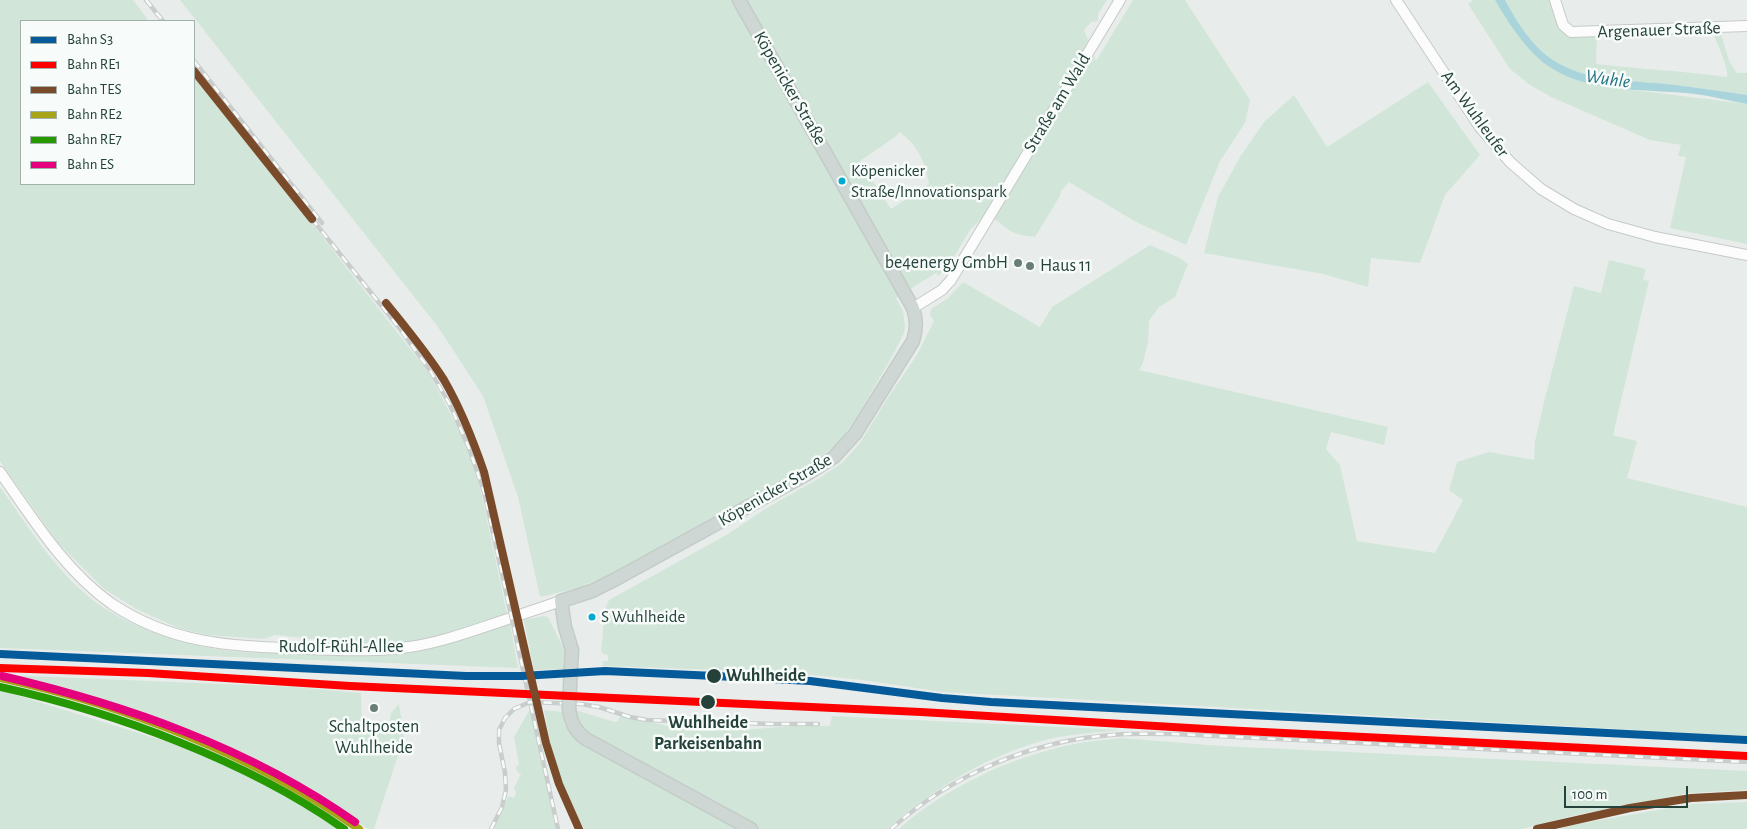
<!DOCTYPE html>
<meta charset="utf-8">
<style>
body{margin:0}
#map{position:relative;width:1747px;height:829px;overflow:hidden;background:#e8edeb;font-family:"Alegreya Sans",sans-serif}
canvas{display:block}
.legend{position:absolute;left:20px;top:20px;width:175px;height:165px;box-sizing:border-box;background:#f7fbf9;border:1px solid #a3b1ad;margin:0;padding:6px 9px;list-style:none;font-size:15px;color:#24423a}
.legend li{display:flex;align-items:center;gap:10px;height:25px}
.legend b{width:25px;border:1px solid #a3b1ad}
.scale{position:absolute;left:1564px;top:786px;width:124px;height:22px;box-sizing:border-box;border:2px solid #24423a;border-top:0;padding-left:6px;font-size:15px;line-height:18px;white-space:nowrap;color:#24423a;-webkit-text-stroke:4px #f7fbf9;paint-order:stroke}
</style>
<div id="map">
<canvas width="1747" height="829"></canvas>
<ul class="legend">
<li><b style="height:6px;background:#055a99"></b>Bahn S3</li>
<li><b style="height:6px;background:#f00"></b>Bahn RE1</li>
<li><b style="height:6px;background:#7a4b2a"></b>Bahn TES</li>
<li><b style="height:6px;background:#a7a417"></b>Bahn RE2</li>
<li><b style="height:6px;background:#269900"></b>Bahn RE7</li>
<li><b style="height:6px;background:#e5007d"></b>Bahn ES</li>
</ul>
<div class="scale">100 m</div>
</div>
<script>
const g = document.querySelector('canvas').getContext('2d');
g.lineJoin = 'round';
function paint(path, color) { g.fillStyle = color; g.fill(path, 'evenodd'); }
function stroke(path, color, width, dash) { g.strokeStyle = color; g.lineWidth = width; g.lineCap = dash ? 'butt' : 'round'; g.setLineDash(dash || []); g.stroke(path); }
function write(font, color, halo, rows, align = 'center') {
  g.font = font + ' "Alegreya Sans",sans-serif'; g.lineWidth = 5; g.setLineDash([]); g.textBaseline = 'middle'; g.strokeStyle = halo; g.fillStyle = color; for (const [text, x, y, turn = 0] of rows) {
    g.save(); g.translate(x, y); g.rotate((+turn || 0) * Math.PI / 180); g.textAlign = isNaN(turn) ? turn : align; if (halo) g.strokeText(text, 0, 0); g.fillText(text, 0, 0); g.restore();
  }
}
const green = new Path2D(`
 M 0,0 L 133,0 L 149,21 L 21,21 L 21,184 L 194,184 L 194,77 L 310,221 L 429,373 L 468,448 L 481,492 L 507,614 C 473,625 435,642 399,644 C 358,645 316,639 275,635 L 264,639 L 208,635 L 181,629 L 138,610 L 104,589 L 58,543 L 0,461 Z
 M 180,0 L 1107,0 L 1098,14 L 1098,21 L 1091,22 L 1084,30 L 1096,61 L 1133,0 L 1185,0 L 1250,100 L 1245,123 L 1220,161 L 1186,245 L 1136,222 L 1069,182 L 1061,191 L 1060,196 L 1035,237 C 1026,236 1018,235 1011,231 C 996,223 1003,219 982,218 L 970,230 L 948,267 L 938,276 L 936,273 L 896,298 L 903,311 L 905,327 L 904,333 L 894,353 L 857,417 L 841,440 L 831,449 L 804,467 L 613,573 L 578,588 L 540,597 L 518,497 L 483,396 L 438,327 ZM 900,132 C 919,148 924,159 929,184 L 891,209 L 860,161 L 895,137 Z
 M 1473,0 L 1495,0 L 1544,62 L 1609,87 L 1747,104 L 1747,244 L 1670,228 L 1686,157 L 1678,156 L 1681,145 L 1650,140 L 1551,97 L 1530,85 L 1510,69 L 1468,4 Z
 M 1505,0 L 1552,0 L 1568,34 L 1577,37 L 1597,36 L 1596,64 C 1640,69 1684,71 1727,77 C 1729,68 1718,46 1714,35 L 1721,34 L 1729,61 L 1737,73 L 1747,73 L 1747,95 C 1720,91 1694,87 1667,84 C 1627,80 1580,82 1546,55 C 1528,40 1516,20 1505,0 Z
 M 1428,82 L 1480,155 L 1445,195 L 1420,263 L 1371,258 L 1368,287 L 1323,274 L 1204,253 L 1218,197 L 1240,157 L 1264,122 L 1294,95 L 1327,147 Z
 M 1150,245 L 1180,258 L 1188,264 L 1175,297 L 1159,307 L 1149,321 L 1148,342 L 1143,363 L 1139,370 L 1388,427 L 1384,445 L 1331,432 L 1326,449 L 1340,465 L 1357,541 L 1435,553 L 1463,500 L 1449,490 L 1457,462 L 1489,452 L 1534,460 L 1535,441 L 1545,398 L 1574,286 L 1601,293 L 1609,260 L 1646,269 L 1643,280 L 1649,281 L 1613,435 L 1637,441 L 1627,478 L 1747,507 L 1747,736 L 943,692 L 862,680 L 783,672 L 603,666 L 603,661 L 608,661 L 608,655 L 603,654 L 603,652 L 601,652 L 605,609 L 609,600 L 728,534 L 765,509 L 821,477 L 843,462 L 860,443 L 889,396 L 917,355 L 934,321 L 930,315 L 931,309 L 947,299 L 963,282 L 1040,327 L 1052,307 Z
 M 0,487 C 31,530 62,583 109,611 C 158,640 212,653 268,653 C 276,653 283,651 291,652 C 328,654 366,658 404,653 C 441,648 475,637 510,624 L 518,668 L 0,648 Z
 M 543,616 L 548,617 L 565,651 L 565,669 L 534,670 L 524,620 Z
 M 5,675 L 295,687 L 361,693 L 362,725 L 388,731 L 391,713 L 399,704 L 404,737 L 374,829 L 368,829 L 337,807 L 240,753 L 100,702 Z
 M 0,690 L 210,755 L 300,799 L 344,829 L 0,829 Z
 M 530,709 L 556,829 L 493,829 L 505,805 L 508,796 L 514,798 L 516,793 L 514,788 L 521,774 L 517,772 L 516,767 L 519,764 L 514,737 Z
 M 544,710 L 563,712 L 564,724 L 741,829 L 584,829 L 567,798 L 551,746 Z
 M 575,710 L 615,722 L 618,721 L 618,720 L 621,716 L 678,728 L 740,730 L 795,726 L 830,726 L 832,716 L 1122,730 C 1094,733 1062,734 1035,743 C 980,760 930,791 887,829 L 759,829 L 589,732 L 579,724 Z
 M 1120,738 L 1222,746 L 1747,771 L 1747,790 L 1690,793 L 1572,816 L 1522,829 L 899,829 C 943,789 1013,756 1070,745 C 1087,741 1104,740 1120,738 Z
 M 1747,802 L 1747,829 L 1560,829 L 1572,825 L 1692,804 Z`);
const water = new Path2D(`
 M 1495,0 L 1505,0 C 1516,20 1528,40 1546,55 C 1580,82 1627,80 1667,84 C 1694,87 1720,91 1747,95 L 1747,104 C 1730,101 1712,96 1695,94 C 1645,88 1586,95 1544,63 C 1525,48 1507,21 1495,0 Z`);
const minor = new Path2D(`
 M 1396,0 L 1479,126 L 1510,162 L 1541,189 L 1574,209 L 1608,224 L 1655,237 L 1747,255
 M 1555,0 L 1563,25 L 1571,32 L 1747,26
 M 913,308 L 942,290 L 951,280 L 1120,0
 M 0,472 C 33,519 65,571 112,604 C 175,646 235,646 308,649 C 342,650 376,652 409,647 C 438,643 466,633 493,624 C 516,616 538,609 561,601`);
const major = new Path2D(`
 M 571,666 L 572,650 L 565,627 L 561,601 L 592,591 L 616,579 L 809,473 L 834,457 L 855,434 L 913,341 C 917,329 917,320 913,308 L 739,0
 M 569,709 C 571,723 575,731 586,739 L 751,829`);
const rail = new Path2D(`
 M 146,0 L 163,21
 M 194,61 L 322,223
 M 312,219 L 400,329 L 431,372 L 450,405 L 469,448 L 484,492 L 558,829
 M 491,829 L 502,807 L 506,790 L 505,773 L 499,743 L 499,730 L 505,718 L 514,709 L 530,702 L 581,704 L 599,707 L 630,717 L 647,720 L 772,724 L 818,724
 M 891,829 C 951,775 1031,741 1111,735 C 1132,733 1154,734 1175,734 L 1747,762`);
const majorBridge = new Path2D(`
 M 569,709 L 571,666`);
const rail1 = new Path2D(`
 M 0,654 L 466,676 L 522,676 L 605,671 L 715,676 L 810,681 L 942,698 L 991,702 L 1747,740`);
const rail2 = new Path2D(`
 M 0,668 L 148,673 L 350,686 L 921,712 L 1223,730 L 1747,756`);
const rail3 = new Path2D(`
 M 194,71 L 312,219
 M 386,303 C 406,328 427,353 444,380 C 461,409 473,440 484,472 L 546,743 L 559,784 L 579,829
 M 1537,829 L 1630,808 L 1691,798 L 1747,795`);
const rail4 = new Path2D(`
 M 0,678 C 125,705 254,755 359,829`);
const rail5 = new Path2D(`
 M 0,687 C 114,712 248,761 344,829`);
const rail6 = new Path2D(`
 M 2,676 C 126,705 250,748 355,822`);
const markers = [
 [842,181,4.5,"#00a9ce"],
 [1018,263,5,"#697e78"],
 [1030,266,5,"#697e78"],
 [592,617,4.5,"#00a9ce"],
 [714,676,8,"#24423a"],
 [708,702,8,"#24423a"],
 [374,708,5,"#697e78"]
];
const busNames = [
 ["Köpenicker",851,171],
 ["Straße/Innovationspark",851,192],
 ["S Wuhlheide",601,617]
];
const streetNames = [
 ["Argenauer Straße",1659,30,-2],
 ["Köpenicker Straße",790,88,60],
 ["Straße am Wald",1057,103,-59],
 ["Am Wuhleufer",1475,114,54],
 ["Köpenicker Straße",775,490,-30],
 ["Rudolf-Rühl-Allee",341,647]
];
const poiNames = [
 ["be4energy GmbH",1008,263],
 ["Haus 11",1040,266,"left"],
 ["Schaltposten",374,727,"center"],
 ["Wuhlheide",374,748,"center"]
];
const stopNames = [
 ["Wuhlheide",726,676],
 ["Wuhlheide",708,723,"center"],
 ["Parkeisenbahn",708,744,"center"]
];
const waterNames = [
 ["Wuhle",1608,79,8]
];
paint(green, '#d1e6d8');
paint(water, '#a9d4db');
stroke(minor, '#c5cac8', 12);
stroke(major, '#c3ccc9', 15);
stroke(minor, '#fcfcfc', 10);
stroke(major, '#cfd7d5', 12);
stroke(rail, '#c9cdcc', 4.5);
stroke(rail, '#f7fbf9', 2.5, [8]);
stroke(majorBridge, '#c3ccc9', 15, []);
stroke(majorBridge, '#cfd7d5', 12);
stroke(rail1, '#055a99', 8);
stroke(rail2, '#f00', 8);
stroke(rail3, '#7a4b2a', 8);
stroke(rail4, '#a7a417', 8);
stroke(rail5, '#269900', 8);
stroke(rail6, '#e5007d', 8);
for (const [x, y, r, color] of markers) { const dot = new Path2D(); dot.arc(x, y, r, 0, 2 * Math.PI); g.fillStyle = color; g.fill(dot); stroke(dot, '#f7fbf9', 2); }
write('17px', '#24423a', '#f7fbf9', busNames, 'left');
write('18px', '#24423a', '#f7fbf9', streetNames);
write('18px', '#24423a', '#f7fbf9', poiNames, 'right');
write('bold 18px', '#24423a', '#f7fbf9', stopNames, 'left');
write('italic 19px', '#1c6f80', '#f7fbf9', waterNames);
</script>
